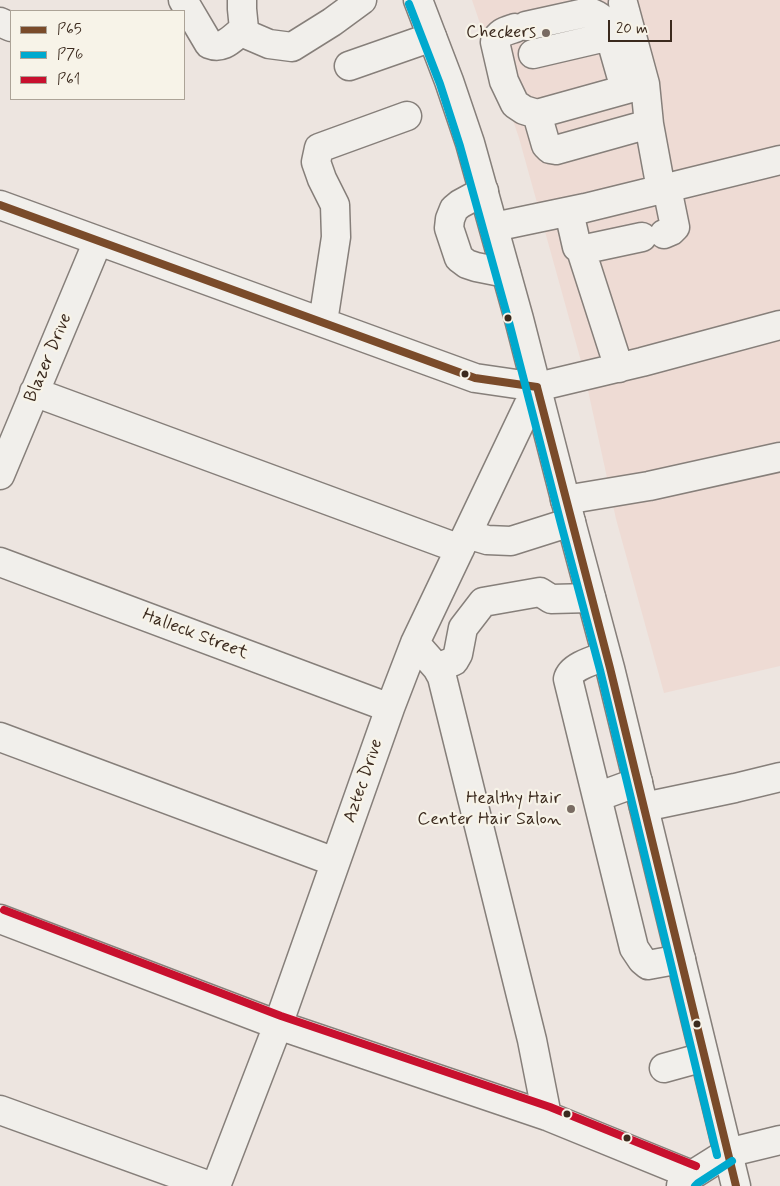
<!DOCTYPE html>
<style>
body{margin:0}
#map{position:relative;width:780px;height:1186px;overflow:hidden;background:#ede5e0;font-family:Mynerve,sans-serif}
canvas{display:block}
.legend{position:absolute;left:10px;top:10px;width:175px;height:90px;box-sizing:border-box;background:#f7f3e8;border:1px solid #aca397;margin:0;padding:6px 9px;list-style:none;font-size:15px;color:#3b2a1e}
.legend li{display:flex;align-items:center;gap:10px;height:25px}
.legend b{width:25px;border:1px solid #aca397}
.scale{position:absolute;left:608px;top:20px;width:64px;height:22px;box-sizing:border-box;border:2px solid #3b2a1e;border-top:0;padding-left:6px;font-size:15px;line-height:18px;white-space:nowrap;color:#3b2a1e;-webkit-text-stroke:4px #f7f3e8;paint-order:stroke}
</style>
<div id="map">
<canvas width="780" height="1186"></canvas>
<ul class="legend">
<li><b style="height:6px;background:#7a4b2a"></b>P65</li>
<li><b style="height:6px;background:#00a9ce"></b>P76</li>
<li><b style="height:6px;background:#c8102e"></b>P61</li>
</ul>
<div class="scale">20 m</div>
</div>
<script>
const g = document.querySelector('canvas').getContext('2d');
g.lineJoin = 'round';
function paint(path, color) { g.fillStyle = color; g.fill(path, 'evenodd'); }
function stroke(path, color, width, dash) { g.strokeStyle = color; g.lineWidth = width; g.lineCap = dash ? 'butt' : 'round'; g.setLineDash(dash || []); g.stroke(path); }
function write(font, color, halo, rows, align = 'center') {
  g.font = font + ' Mynerve,sans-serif'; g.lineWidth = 4.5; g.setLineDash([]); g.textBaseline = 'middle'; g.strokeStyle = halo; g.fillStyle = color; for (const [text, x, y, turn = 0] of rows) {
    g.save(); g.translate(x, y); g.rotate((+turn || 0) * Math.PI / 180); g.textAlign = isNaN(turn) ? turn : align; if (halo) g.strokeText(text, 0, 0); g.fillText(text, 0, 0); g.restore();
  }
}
const built = new Path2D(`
 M 472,0 L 780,0 L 780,666 L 664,693 L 616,519 L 584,372 L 519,138 Z`);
const minor = new Path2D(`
 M 183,0 L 209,44 C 224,50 232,38 244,29 L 242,9 L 242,0
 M 623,3 L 645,84 L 649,124 L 661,189
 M 0,22 L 11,27
 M 526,26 L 589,12 C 598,15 602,18 607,26 L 625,89
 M 515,28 C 506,31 499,32 495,42 L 504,81 L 515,104 L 524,110 L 537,114
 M 241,32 L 269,44 L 292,47 L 332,22 L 362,0
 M 533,54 L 610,36
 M 349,66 L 432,37
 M 645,84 L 537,114 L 546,145 L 550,149 L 556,150 L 649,124
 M 484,191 L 460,204 L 454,209 L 450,219 L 449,228 L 459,258 L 467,264 L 476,267 L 506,273
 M 0,205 L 475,378 L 537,387 L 642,362 L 780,325
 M 569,212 L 577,247 L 581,250 L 642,237
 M 494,227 L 585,208 L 780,160
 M 664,234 L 671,231 L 675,227 L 667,188
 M 581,250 L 619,368
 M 323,322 L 336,237 L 335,205 L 322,179 L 316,162 L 319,148 L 407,116
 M 34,392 L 460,549
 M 0,475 L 98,241
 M 565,500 L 649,486 L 780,457
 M 467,534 L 487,540 L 511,541 L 571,522
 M 0,562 L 390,708
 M 415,643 L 437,668 L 442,677 L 532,1040 L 547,1116
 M 606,656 C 595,660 571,666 568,679 L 634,948 L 642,960 L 648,965 L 681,959
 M 437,668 L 454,661 L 458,654 L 463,628 L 483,602 L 540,592 L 551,599 L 591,598
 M 0,737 L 335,862
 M 597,797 L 638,782
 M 644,807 L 735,788 L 780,777
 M 0,919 L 278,1025 L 547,1116 L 692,1175
 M 664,1068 L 704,1057
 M 0,1110 L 210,1186
 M 216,1186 L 278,1025 L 390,708 L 415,643 L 537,387
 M 681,1186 L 692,1175 L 727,1153 L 780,1140`);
const major = new Path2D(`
 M 418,0 L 449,81 L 470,143 L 519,319 L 571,522 L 610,668 L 736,1186`);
const bus1 = new Path2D(`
 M 0,205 L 475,378 L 537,387
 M 537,387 L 610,668 L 736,1186`);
const bus2 = new Path2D(`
 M 409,4 L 440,84 L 460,146 L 509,322 L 561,524 L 600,670 L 717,1155
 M 695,1186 L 698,1183 L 732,1161`);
const bus3 = new Path2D(`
 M 4,910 L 281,1016 L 550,1107 L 696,1166`);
const markers = [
 [546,33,5,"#796b62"],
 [508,318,4.5,"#3b2a1e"],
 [465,374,4.5,"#3b2a1e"],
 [571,809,5,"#796b62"],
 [697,1024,4.5,"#3b2a1e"],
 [567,1114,4.5,"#3b2a1e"],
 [627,1138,4.5,"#3b2a1e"]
];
const poiNames = [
 ["Checkers",536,33],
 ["Healthy Hair",561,799],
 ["Center Hair Salon",561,820]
];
const streetNames = [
 ["Blazer Drive",49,358,-67],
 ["Halleck Street",195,635,21],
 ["Aztec Drive",364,781,-71]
];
paint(built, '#eedbd4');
stroke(minor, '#867f7a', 31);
stroke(major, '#867f7a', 31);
stroke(minor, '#f1efeb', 28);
stroke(major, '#f1efeb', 28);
stroke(bus1, '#7a4b2a', 8);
stroke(bus2, '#00a9ce', 8);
stroke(bus3, '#c8102e', 8);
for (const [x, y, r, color] of markers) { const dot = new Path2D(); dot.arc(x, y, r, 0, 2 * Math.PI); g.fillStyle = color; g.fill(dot); stroke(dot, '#f7f3e8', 2); }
write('18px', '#3b2a1e', '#f7f3e8', poiNames, 'right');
write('18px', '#3b2a1e', '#f7f3e8', streetNames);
</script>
